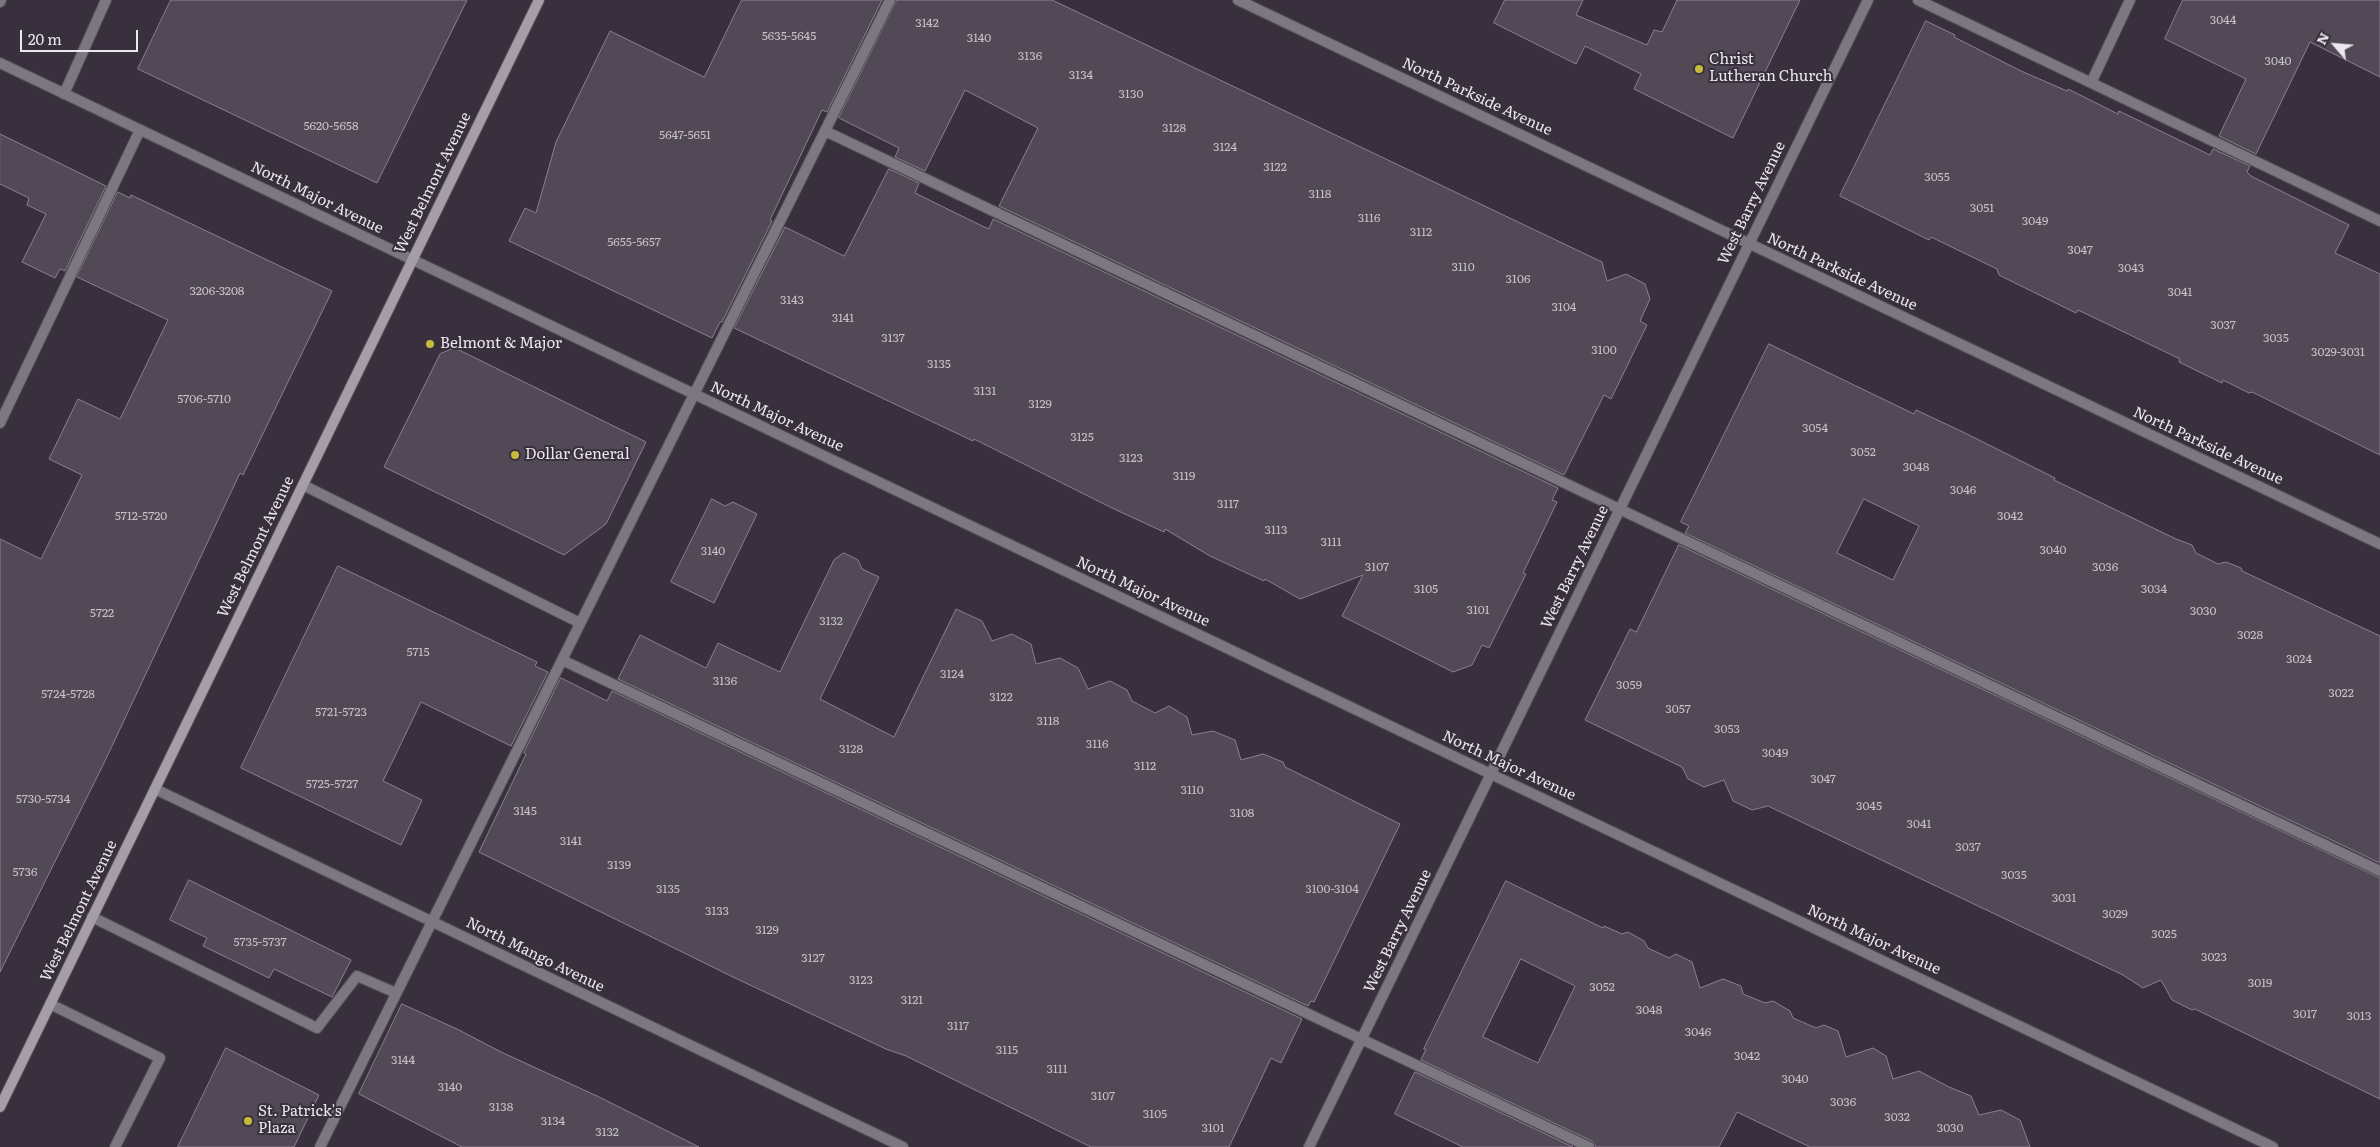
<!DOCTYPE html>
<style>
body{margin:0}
#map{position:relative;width:2380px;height:1147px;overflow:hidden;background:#39303e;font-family:Literata,serif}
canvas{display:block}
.north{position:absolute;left:2310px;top:20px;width:50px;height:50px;-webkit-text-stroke:4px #39303e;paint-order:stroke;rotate:297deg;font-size:14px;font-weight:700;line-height:20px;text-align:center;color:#ece6ef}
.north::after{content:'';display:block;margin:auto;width:18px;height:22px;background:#ece6ef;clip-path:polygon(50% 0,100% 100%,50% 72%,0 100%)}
.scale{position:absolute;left:20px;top:30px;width:118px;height:22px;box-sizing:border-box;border:2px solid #ece6ef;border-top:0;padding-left:6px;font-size:15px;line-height:18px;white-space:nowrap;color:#ece6ef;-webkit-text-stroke:4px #39303e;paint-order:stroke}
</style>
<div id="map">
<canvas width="2380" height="1147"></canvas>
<div class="north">N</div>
<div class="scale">20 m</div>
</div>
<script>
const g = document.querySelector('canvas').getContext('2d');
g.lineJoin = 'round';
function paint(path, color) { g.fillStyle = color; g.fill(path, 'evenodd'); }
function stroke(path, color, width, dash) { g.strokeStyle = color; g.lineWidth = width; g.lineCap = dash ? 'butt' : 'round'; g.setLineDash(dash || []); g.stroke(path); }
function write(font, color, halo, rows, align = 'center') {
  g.font = font + ' Literata,serif'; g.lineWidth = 4; g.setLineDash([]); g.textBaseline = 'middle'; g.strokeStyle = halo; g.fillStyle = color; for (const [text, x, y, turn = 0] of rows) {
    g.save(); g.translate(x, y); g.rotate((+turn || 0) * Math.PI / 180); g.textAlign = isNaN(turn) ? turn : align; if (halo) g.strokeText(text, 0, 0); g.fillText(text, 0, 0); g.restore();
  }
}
const building = new Path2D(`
 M 171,0 L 467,0 L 377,183 L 138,69 Z
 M 742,0 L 882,0 L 827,112 L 822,110 L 770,220 L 772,221 L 722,322 L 720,322 L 712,338 L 509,241 L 525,208 L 536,213 L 556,142 L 610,31 L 704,77 Z
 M 897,0 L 1052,0 L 1602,262 L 1607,281 L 1626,274 L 1645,284 L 1650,299 L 1640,321 L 1647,325 L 1611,399 L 1604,395 L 1564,475 L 999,206 L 1038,128 L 965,90 L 925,171 L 895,157 L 899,148 L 839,118 Z
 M 1505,0 L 1583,0 L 1576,15 L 1647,45 L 1654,30 L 1662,32 L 1677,0 L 1800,0 L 1733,138 L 1634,89 L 1641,74 L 1585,46 L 1576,64 L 1494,23 Z
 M 2183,0 L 2380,0 L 2380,77 L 2310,42 L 2256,154 L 2219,136 L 2246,79 L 2165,39 Z
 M 1926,21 L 1955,35 L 1954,37 L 2021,71 L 2067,91 L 2068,89 L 2118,114 L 2119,111 L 2210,155 L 2213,149 L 2250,166 L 2247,172 L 2251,176 L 2349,225 L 2335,253 L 2380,274 L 2380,455 L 2252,392 L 2249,393 L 2223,380 L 2222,383 L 2179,362 L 2180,359 L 2124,332 L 2078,310 L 2076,313 L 2011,281 L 1999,275 L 1997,269 L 1931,237 L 1929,240 L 1840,196 Z
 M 0,134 L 106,186 L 65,271 L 60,269 L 55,278 L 22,262 L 46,214 L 27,205 L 29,198 L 0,184 Z
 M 889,169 L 919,183 L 915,193 L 980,225 L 989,229 L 993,219 L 1558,488 L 1552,500 L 1557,502 L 1523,573 L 1526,574 L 1489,648 L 1482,645 L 1472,665 L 1453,672 L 1342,616 L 1363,575 L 1300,599 L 1265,579 L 1264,581 L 1210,556 L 1165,529 L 1164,532 L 1112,508 L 974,439 L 973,441 L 734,328 L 785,227 L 844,256 Z
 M 118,192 L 130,198 L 131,195 L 332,291 L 243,475 L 240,473 L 104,763 L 0,972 L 0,539 L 41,559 L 82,475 L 49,459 L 78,399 L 120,419 L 168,320 L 77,277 Z
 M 1769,344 L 1914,414 L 1916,410 L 1963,432 L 2055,478 L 2054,480 L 2176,539 L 2192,545 L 2196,553 L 2218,564 L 2226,562 L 2241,568 L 2242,571 L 2380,636 L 2380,863 L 1685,533 L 1689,526 L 1681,522 ZM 1864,499 L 1919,526 L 1893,580 L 1837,553 Z
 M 455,348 L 646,442 L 606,524 L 564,555 L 384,467 L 440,354 Z
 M 712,499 L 725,506 L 733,502 L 757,514 L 714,603 L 671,582 Z
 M 1679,545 L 2380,878 L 2380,1099 L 2195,1009 L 2192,1010 L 2172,1000 L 2161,980 L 2143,988 L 2123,975 L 1768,806 L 1752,810 L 1733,801 L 1724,780 L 1704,787 L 1688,779 L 1682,767 L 1585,720 L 1630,629 L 1636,632 Z
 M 844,553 L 858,560 L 862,569 L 879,577 L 820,699 L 894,737 L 956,609 L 982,621 L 992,641 L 1012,634 L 1031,644 L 1036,664 L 1060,658 L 1078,668 L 1088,689 L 1110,681 L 1127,690 L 1132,701 L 1155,713 L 1169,706 L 1187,717 L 1192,735 L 1213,731 L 1235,740 L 1241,760 L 1263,754 L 1283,762 L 1285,767 L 1400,824 L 1314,1002 L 1311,1001 L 1308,1006 L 618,679 L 640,635 L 706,668 L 718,643 L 780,672 L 834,560 Z
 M 338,566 L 537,662 L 535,666 L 548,672 L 511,746 L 421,702 L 383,781 L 422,800 L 401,845 L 241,768 Z
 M 561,678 L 607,701 L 612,691 L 1302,1019 L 1281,1063 L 1271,1058 L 1229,1147 L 1091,1147 L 906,1056 L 886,1049 L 733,977 L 479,852 L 526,754 L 524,753 Z
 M 189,880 L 351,960 L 332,997 L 274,969 L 269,978 L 203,946 L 207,938 L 170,920 Z
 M 1506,881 L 1603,928 L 1604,926 L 1622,934 L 1628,932 L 1644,941 L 1648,948 L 1669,958 L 1676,954 L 1692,962 L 1700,988 L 1723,979 L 1741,986 L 1743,994 L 1765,1003 L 1773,1001 L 1790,1011 L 1793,1018 L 1816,1028 L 1824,1025 L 1838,1031 L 1846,1057 L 1873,1048 L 1886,1056 L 1893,1079 L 1919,1071 L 1949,1087 L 1971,1096 L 1979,1115 L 2001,1110 L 2020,1120 L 2030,1147 L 1810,1147 L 1737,1112 L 1719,1147 L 1596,1147 L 1592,1141 L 1421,1060 L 1426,1049 L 1424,1049 ZM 1521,959 L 1575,986 L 1538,1063 L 1483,1037 Z
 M 402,1004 L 459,1030 L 501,1052 L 597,1096 L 699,1147 L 462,1147 L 359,1094 Z
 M 226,1048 L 319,1095 L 294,1147 L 178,1147 Z
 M 1415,1072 L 1573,1147 L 1463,1147 L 1395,1114 Z`);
const service = new Path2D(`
 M 1918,0 L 2380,221
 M 0,2 L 1,0
 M 2091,83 L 2130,0
 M 64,94 L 106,0
 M 825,131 L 2380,871
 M 0,423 L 140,130
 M 303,485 L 580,623
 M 562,660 L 1589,1147
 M 92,917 L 317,1028 L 357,976 L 396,993
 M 50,1004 L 160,1058 L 115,1147
 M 320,1147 L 890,0`);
const minor = new Path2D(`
 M 1238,0 L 2380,544
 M 0,63 L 2273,1147
 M 155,789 L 903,1147
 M 1309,1147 L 1868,0`);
const secondary = new Path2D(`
 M 0,1107 L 539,0`);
const markers = [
 [1699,69,5,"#c8bb3b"],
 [430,344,5,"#c8bb3b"],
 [515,455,5,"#c8bb3b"],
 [248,1121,5,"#c8bb3b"]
];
const numberNames = [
 ["3044",2223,20],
 ["3142",927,23],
 ["5635-5645",789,36],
 ["3140",979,38],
 ["3136",1030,56],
 ["3040",2278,61],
 ["3134",1081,75],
 ["3130",1131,94],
 ["5620-5658",331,126],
 ["3128",1174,128],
 ["5647-5651",685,135],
 ["3124",1225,147],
 ["3122",1275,167],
 ["3055",1937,177],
 ["3118",1320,194],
 ["3051",1982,208],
 ["3116",1369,218],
 ["3049",2035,221],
 ["3112",1421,232],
 ["5655-5657",634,242],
 ["3047",2080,250],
 ["3110",1463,267],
 ["3043",2131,268],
 ["3106",1518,279],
 ["3206-3208",217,291],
 ["3041",2180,292],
 ["3143",792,300],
 ["3104",1564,307],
 ["3141",843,318],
 ["3037",2223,325],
 ["3137",893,338],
 ["3035",2276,338],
 ["3100",1604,350],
 ["3029-3031",2338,352],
 ["3135",939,364],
 ["3131",985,391],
 ["5706-5710",204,399],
 ["3129",1040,404],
 ["3054",1815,428],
 ["3125",1082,437],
 ["3052",1863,452],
 ["3123",1131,458],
 ["3048",1916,467],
 ["3119",1184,476],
 ["3046",1963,490],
 ["3117",1228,504],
 ["5712-5720",141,516],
 ["3042",2010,516],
 ["3113",1276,530],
 ["3111",1331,542],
 ["3040",2053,550],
 ["3140",713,551],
 ["3107",1377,567],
 ["3036",2105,567],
 ["3105",1426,589],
 ["3034",2154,589],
 ["3101",1478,610],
 ["3030",2203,611],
 ["5722",102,613],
 ["3132",831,621],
 ["3028",2250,635],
 ["5715",418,652],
 ["3024",2299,659],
 ["3124",952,674],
 ["3136",725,681],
 ["3059",1629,685],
 ["3022",2341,693],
 ["5724-5728",68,694],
 ["3122",1001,697],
 ["3057",1678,709],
 ["5721-5723",341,712],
 ["3118",1048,721],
 ["3053",1727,729],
 ["3116",1097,744],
 ["3128",851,749],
 ["3049",1775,753],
 ["3112",1145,766],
 ["3047",1823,779],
 ["5725-5727",332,784],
 ["3110",1192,790],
 ["5730-5734",43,799],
 ["3045",1869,806],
 ["3145",525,811],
 ["3108",1242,813],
 ["3041",1919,824],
 ["3141",571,841],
 ["3037",1968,847],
 ["3139",619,865],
 ["5736",25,872],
 ["3035",2014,875],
 ["3135",668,889],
 ["3100-3104",1332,889],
 ["3031",2064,898],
 ["3133",717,911],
 ["3029",2115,914],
 ["3129",767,930],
 ["3025",2164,934],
 ["5735-5737",260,942],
 ["3023",2214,957],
 ["3127",813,958],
 ["3123",861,980],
 ["3019",2260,983],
 ["3052",1602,987],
 ["3121",912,1000],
 ["3048",1649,1010],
 ["3017",2305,1014],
 ["3013",2359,1016],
 ["3117",958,1026],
 ["3046",1698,1032],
 ["3115",1007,1050],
 ["3042",1747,1056],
 ["3144",403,1060],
 ["3111",1057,1069],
 ["3040",1795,1079],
 ["3140",450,1087],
 ["3107",1103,1096],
 ["3036",1843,1102],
 ["3138",501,1107],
 ["3105",1155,1114],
 ["3032",1897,1117],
 ["3134",553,1121],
 ["3101",1213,1128],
 ["3030",1950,1128],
 ["3132",607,1132]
];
const poiNames = [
 ["Christ",1709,60],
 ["Lutheran Church",1709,77],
 ["Belmont & Major",440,344],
 ["Dollar General",525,455],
 ["St. Patrick's",258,1112],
 ["Plaza",258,1129]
];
const streetNames = [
 ["North Parkside Avenue",1477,97,25],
 ["West Belmont Avenue",433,183,-64],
 ["North Major Avenue",317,198,26],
 ["West Barry Avenue",1752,203,-64],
 ["North Parkside Avenue",1842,272,25],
 ["North Major Avenue",777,417,25],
 ["North Parkside Avenue",2208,446,25],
 ["West Belmont Avenue",256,547,-64],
 ["West Barry Avenue",1575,567,-64],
 ["North Major Avenue",1143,592,25],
 ["North Major Avenue",1509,766,25],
 ["West Belmont Avenue",79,911,-64],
 ["West Barry Avenue",1398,931,-64],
 ["North Major Avenue",1874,940,25],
 ["North Mango Avenue",535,955,26]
];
paint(building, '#524957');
stroke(building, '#8a8090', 1);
stroke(service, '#564d5a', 12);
stroke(minor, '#564d5a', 12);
stroke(secondary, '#564d5a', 12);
stroke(service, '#7c787f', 10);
stroke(minor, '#7c787f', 10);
stroke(secondary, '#a59ea9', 10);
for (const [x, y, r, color] of markers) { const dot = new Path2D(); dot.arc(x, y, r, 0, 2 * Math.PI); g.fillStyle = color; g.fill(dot); stroke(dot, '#39303e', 2); }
write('12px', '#c6bfc9', null, numberNames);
write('15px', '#ece6ef', '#39303e', poiNames, 'left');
write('15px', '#ece6ef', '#39303e', streetNames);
</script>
